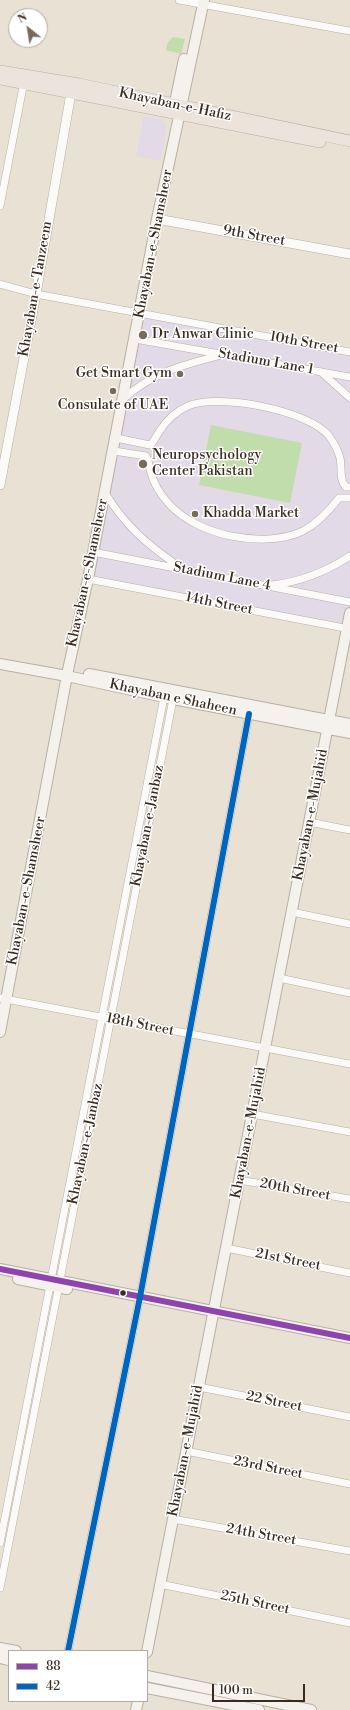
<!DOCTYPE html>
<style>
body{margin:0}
#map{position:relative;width:350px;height:1710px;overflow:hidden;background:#e9e1d3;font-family:"Libre Bodoni",serif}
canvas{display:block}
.legend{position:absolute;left:8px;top:1650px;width:140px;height:52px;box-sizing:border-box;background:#fff;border:1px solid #b1aaa5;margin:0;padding:5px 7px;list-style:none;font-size:12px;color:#3b2a1e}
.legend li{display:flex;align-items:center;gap:8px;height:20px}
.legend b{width:20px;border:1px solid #b1aaa5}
.north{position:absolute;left:8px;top:8px;width:40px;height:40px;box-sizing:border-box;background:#fff;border:1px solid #b1aaa5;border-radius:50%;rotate:330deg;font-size:11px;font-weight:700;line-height:16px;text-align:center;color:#3b2a1e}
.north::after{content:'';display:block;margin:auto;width:14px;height:18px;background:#786a5d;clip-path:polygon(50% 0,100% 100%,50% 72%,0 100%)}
.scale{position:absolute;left:212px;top:1684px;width:93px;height:18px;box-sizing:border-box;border:2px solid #3b2a1e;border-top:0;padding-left:5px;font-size:12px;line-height:14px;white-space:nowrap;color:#3b2a1e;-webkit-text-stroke:3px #fff;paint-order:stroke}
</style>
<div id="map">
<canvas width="350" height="1710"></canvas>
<ul class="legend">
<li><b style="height:5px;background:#8e44ad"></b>88</li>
<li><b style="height:5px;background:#0065bd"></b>42</li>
</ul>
<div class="north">N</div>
<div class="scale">100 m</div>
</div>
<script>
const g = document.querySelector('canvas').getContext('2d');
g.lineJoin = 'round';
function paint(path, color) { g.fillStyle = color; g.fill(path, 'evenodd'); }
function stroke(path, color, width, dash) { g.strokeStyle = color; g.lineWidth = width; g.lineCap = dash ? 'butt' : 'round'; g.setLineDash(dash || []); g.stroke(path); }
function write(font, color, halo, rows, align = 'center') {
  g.font = font + ' "Libre Bodoni",serif'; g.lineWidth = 3; g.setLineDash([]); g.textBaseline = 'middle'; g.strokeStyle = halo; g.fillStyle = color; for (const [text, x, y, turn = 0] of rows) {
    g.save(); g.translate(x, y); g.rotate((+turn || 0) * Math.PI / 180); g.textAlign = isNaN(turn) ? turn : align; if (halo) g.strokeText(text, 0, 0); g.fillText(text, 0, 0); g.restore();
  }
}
const built = new Path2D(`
 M 144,116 L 162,119 L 167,128 L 160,161 L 136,156 Z
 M 140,313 L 350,352 L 350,613 L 347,628 L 88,579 Z`);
const green = new Path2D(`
 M 173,37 L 185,39 L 181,54 L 166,50 L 168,42 Z
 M 211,425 L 302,443 L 290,503 L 199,485 Z`);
const minor = new Path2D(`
 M 179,0 L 350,31
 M 0,206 L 23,87 L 25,84
 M 0,284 L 36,294 L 350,352
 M 135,339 L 350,377
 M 321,372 L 350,398
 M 123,399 C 154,372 182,365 221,355
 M 116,438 L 150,445 C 154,442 156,436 159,432 C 166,421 176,411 188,406 C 218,393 308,410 329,436 C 334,443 338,450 340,458 C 342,466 339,481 346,487 L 350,487
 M 114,451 L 146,456 C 149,461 149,467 151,473 C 154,485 161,495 169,504 C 198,536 264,549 303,531 C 318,523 329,511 339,498 L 350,498
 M 105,493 C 127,528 148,545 181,568
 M 93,552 L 350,602
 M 88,579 L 350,629
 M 272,585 C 299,582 327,571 350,556
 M 309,822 L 350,830
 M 292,912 L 350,924
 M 279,978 L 350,993
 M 0,998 L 350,1064
 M 252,1114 L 350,1132
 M 239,1180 L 350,1199
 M 226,1248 L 350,1273
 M 199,1387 L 350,1417
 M 186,1451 L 350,1484
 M 173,1519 L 350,1551
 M 0,1543 L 164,697
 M 160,1584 L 350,1623
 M 0,1588 C 56,1292 116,996 173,699
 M 68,1651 L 140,1297 L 249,714`);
const tertiary = new Path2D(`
 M 157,219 L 350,254
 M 0,485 L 36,294 L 71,93`);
const secondary = new Path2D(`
 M 173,112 L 184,59
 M 0,664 L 67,676 L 173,699 L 350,733
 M 89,674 L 350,724
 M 0,1032 L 68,670 L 88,579 L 157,219 L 204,0
 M 0,1269 L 350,1338
 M 18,1279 L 67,1289
 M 0,1648 L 16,1651
 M 147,1652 L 350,613
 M 0,1658 L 9,1660
 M 147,1676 L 311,1710
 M 147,1688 L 259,1710
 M 136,1710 L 138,1701`);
const primary = new Path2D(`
 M 0,71 L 79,84 L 350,141
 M 0,79 L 320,142`);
const bus1 = new Path2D(`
 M 0,1269 L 350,1338`);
const bus2 = new Path2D(`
 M 68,1651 L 140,1297 L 249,714`);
const markers = [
 [143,335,5,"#786a5d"],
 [180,374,4,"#786a5d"],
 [113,391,4,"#786a5d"],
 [143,464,5,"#786a5d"],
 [195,514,4,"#786a5d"],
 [123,1293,3.5,"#3b2a1e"]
];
const streetNames = [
 ["Khayaban-e-Hafiz",175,105,12],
 ["9th Street",254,236,10],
 ["Khayaban-e-Shamsheer",154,244,-79],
 ["Khayaban-e-Tanzeem",36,289,-80],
 ["10th Street",304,343,10],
 ["Stadium Lane 1",266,362,10],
 ["Khayaban-e-Shamsheer",88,573,-78],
 ["Stadium Lane 4",222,577,11],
 ["14th Street",219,604,11],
 ["Khayaban e Shaheen",173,698,12],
 ["Khayaban-e-Mujahid",311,815,-79],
 ["Khayaban-e-Janbaz",148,826,-79],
 ["Khayaban-e-Shamsheer",27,891,-79],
 ["18th Street",140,1025,11],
 ["Khayaban-e-Mujahid",249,1133,-79],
 ["Khayaban-e-Janbaz",86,1144,-78],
 ["20th Street",295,1190,10],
 ["21st Street",288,1260,11],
 ["22 Street",274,1402,11],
 ["Khayaban-e-Mujahid",186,1451,-79],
 ["23rd Street",268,1468,11],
 ["24th Street",261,1535,10],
 ["25th Street",255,1603,12]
];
const poiNames = [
 ["Dr Anwar Clinic",152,335],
 ["Get Smart Gym",172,374,"right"],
 ["Consulate of UAE",113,406,"center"],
 ["Neuropsychology",152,456],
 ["Center Pakistan",152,472],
 ["Khadda Market",203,514]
];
paint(built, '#e2dae6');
paint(green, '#c1ddac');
stroke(minor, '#b6afa5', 8);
stroke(tertiary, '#b6afa5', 10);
stroke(secondary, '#b6afa5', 12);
stroke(primary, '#b6afa5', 12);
stroke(minor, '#fcfaf8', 7);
stroke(tertiary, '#fcfaf8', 9);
stroke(secondary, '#f5f2ed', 10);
stroke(primary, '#ece4dc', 11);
stroke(bus1, '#8e44ad', 6);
stroke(bus2, '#0065bd', 6);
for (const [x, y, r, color] of markers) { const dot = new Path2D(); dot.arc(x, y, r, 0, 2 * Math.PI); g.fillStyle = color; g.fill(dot); stroke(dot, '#fff', 1.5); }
write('14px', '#3b2a1e', '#fff', streetNames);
write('14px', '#3b2a1e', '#fff', poiNames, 'left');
</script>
